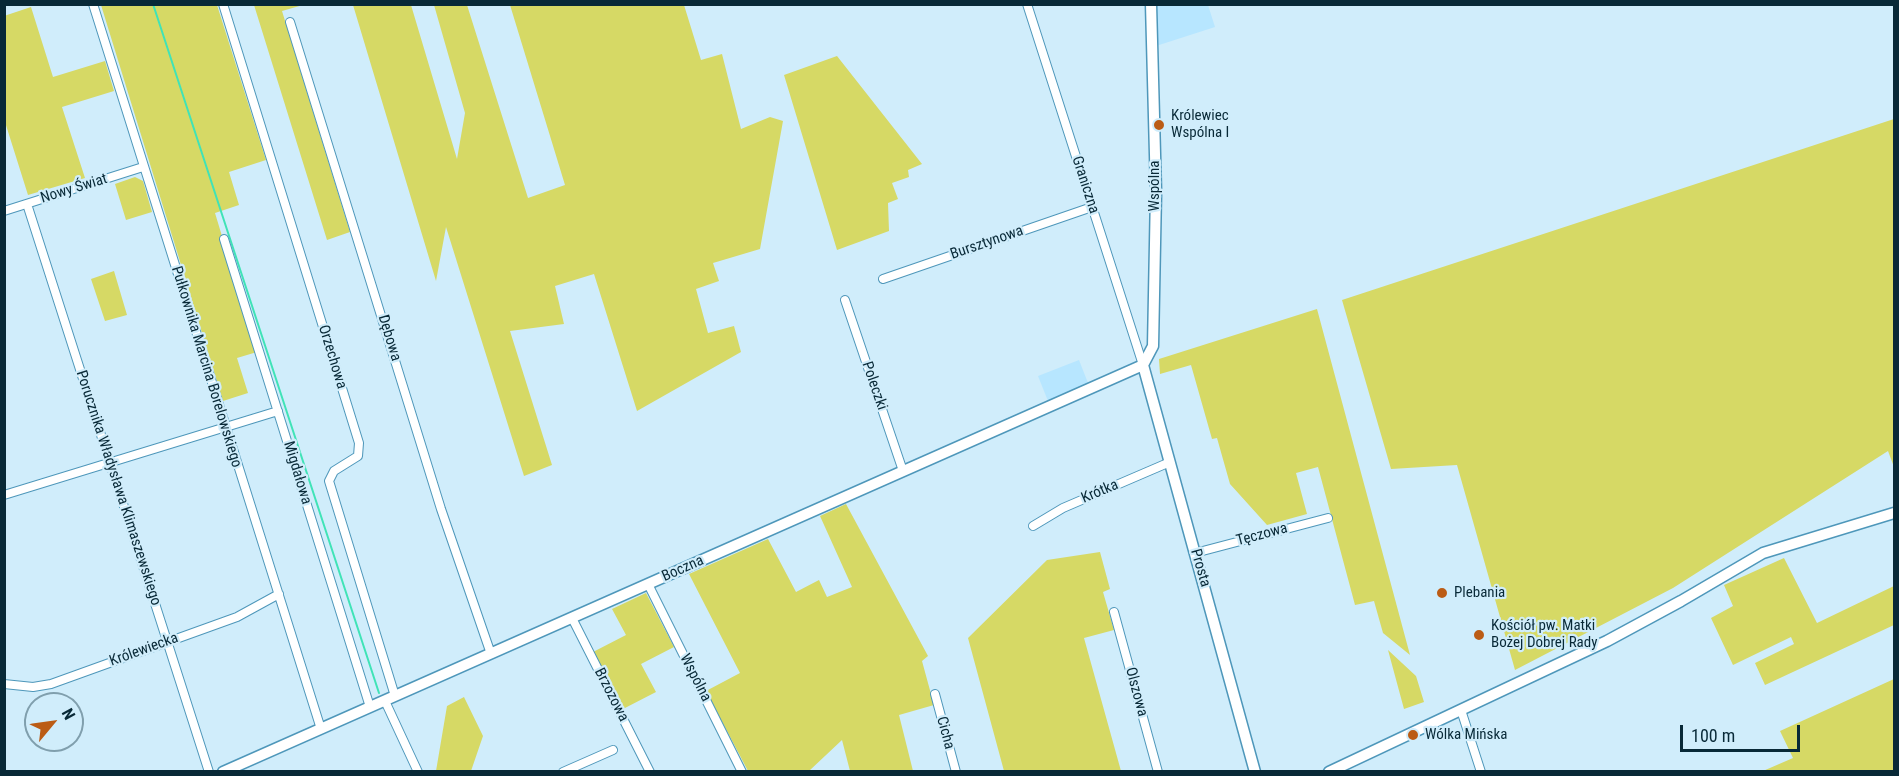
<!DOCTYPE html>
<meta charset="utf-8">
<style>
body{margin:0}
#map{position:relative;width:1899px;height:776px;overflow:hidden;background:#d0edfb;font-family:"Roboto Condensed",sans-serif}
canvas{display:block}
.frame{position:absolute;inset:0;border:6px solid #082937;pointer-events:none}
.north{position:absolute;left:24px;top:692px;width:60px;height:60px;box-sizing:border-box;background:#d0edfb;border:2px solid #809fad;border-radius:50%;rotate:61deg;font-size:16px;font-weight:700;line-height:24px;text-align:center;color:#082937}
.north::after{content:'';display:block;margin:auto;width:21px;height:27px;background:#bb5c15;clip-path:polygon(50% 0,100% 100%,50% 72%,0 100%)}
.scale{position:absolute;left:1680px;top:725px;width:120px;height:27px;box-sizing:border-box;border:3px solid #082937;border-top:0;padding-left:8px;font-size:18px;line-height:21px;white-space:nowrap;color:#082937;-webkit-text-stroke:4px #d0edfb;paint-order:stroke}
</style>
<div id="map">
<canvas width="1899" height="776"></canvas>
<div class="frame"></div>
<div class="north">N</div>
<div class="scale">100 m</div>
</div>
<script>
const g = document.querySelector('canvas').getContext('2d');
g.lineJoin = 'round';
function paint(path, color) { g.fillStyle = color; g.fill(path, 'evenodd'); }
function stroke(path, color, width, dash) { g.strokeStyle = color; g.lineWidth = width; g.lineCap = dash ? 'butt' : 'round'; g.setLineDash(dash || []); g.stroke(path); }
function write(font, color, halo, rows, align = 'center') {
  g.font = font + ' "Roboto Condensed",sans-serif'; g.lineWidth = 4.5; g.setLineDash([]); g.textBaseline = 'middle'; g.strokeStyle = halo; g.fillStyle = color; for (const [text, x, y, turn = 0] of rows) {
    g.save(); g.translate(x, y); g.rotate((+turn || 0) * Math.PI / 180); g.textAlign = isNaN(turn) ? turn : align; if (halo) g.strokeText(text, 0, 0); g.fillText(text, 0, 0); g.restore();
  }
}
const built = new Path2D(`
 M 1154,5 L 1208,5 L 1215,27 L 1156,46 Z
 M 1079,360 L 1088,383 L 1048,401 L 1038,376 Z`);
const green = new Path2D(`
 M 101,5 L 217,5 L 266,160 L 229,172 L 239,205 L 215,213 L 257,352 L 237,358 L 248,393 L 223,401 Z
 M 254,5 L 303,5 L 282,11 L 350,232 L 327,240 Z
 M 353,5 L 411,5 L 457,159 L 465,113 L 434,5 L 467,5 L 528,198 L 565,185 L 510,5 L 684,5 L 701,60 L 722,54 L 741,129 L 770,117 L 783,121 L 760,249 L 713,263 L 719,281 L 696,289 L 708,333 L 734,326 L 741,352 L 637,411 L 594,274 L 555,286 L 564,324 L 510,331 L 552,465 L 524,476 L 446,227 L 436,281 Z
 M 31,7 L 53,77 L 105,61 L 114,91 L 62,107 L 85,178 L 28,195 L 5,122 L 4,16 Z
 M 837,56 L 922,164 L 908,170 L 909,177 L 892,183 L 898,199 L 888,203 L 889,231 L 837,250 L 784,75 Z
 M 1894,119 L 1894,467 L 1888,451 L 1673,588 L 1515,670 L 1457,465 L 1391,469 L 1342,300 Z
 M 135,177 L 143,181 L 152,212 L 126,220 L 115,184 Z
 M 114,271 L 127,315 L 105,321 L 91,279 Z
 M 1317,309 L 1410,655 L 1383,633 L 1374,601 L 1355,605 L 1318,467 L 1296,473 L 1307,514 L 1267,525 L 1230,484 L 1217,438 L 1212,439 L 1191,365 L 1160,374 L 1159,359 Z
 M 846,504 L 928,656 L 922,661 L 934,705 L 899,715 L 913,771 L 850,771 L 842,740 L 809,771 L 748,771 L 706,691 L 740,673 L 689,574 L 768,539 L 796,592 L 819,580 L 827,597 L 852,587 L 820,516 Z
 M 1100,552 L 1110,589 L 1103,592 L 1114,630 L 1084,638 L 1121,771 L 1004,771 L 968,638 L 1047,560 Z
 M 1784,558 L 1817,623 L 1894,586 L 1894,625 L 1765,685 L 1755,663 L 1794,644 L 1791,637 L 1733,665 L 1711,618 L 1733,606 L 1724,585 Z
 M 646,593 L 674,647 L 641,664 L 656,692 L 623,709 L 593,652 L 626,635 L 612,609 Z
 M 1388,650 L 1416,676 L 1424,702 L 1404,709 Z
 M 1894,679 L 1894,771 L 1763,771 L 1793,758 L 1780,731 Z
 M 464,697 L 483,736 L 471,771 L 436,771 L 447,706 Z`);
const stream = new Path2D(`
 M 153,4 L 379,693`);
const minor = new Path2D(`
 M 93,4 L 321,729
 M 223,4 L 359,443 L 358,456 L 334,471 L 329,481 L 395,696
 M 1027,4 L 1143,365
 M 290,22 L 441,509 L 491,654
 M 27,204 L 209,772
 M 4,211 L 143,167
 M 224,239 L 370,707
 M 883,279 L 1092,207
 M 845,300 L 903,471
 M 4,495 L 278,411
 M 1033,526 L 1063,508 L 1170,462
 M 1195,553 L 1328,518
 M 648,584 L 742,772
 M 1114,612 L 1158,772
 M 572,618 L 650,772
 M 4,684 L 33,687 L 51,684 L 237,617 L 279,594
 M 935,694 L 956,772
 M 385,701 L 418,772
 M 1461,710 L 1481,772
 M 563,772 L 613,750`);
const tertiary = new Path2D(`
 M 1143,365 L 1255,772
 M 223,772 L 1143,365 L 1153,346 L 1156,192 L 1151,4
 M 1329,772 L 1607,641 L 1681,601 L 1763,553 L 1894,513`);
const markers = [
 [1159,125,6,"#bb5c15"],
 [1442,593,6,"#bb5c15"],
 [1479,635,6,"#bb5c15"],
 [1413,735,6,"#bb5c15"]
];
const poiNames = [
 ["Królewiec",1171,116],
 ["Wspólna I",1171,133],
 ["Plebania",1454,593],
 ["Kościół pw. Matki",1491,626],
 ["Bożej Dobrej Rady",1491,643],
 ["Wólka Mińska",1425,735]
];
const streetNames = [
 ["Graniczna",1085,185,72],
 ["Wspólna",1155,186,-90],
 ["Nowy Świat",74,189,-17],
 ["Bursztynowa",987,243,-19],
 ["Dębowa",389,338,73],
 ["Orzechowa",332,357,73],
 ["Pułkownika Marcina Borelowskiego",206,367,73],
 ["Poleczki",874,386,71],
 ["Migdałowa",297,473,73],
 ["Porucznika Władysława Klimaszewskiego",118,488,72],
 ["Krótka",1100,492,-23],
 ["Tęczowa",1262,535,-15],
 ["Prosta",1200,568,74],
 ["Boczna",683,569,-24],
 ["Królewiecka",144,650,-20],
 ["Wspólna",695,678,63],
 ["Olszowa",1136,692,75],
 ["Brzozowa",611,695,63],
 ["Cicha",945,733,75]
];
paint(built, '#b7e6ff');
paint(green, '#d6d965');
stroke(stream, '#40e3b7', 2);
stroke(minor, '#4e97ba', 10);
stroke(tertiary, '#4e97ba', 13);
stroke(minor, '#fff', 8);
stroke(tertiary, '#fff', 10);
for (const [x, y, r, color] of markers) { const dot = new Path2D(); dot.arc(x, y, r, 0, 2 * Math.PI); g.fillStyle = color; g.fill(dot); stroke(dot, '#d0edfb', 2); }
write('15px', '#082937', '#d0edfb', poiNames, 'left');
write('15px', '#082937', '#d0edfb', streetNames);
</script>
